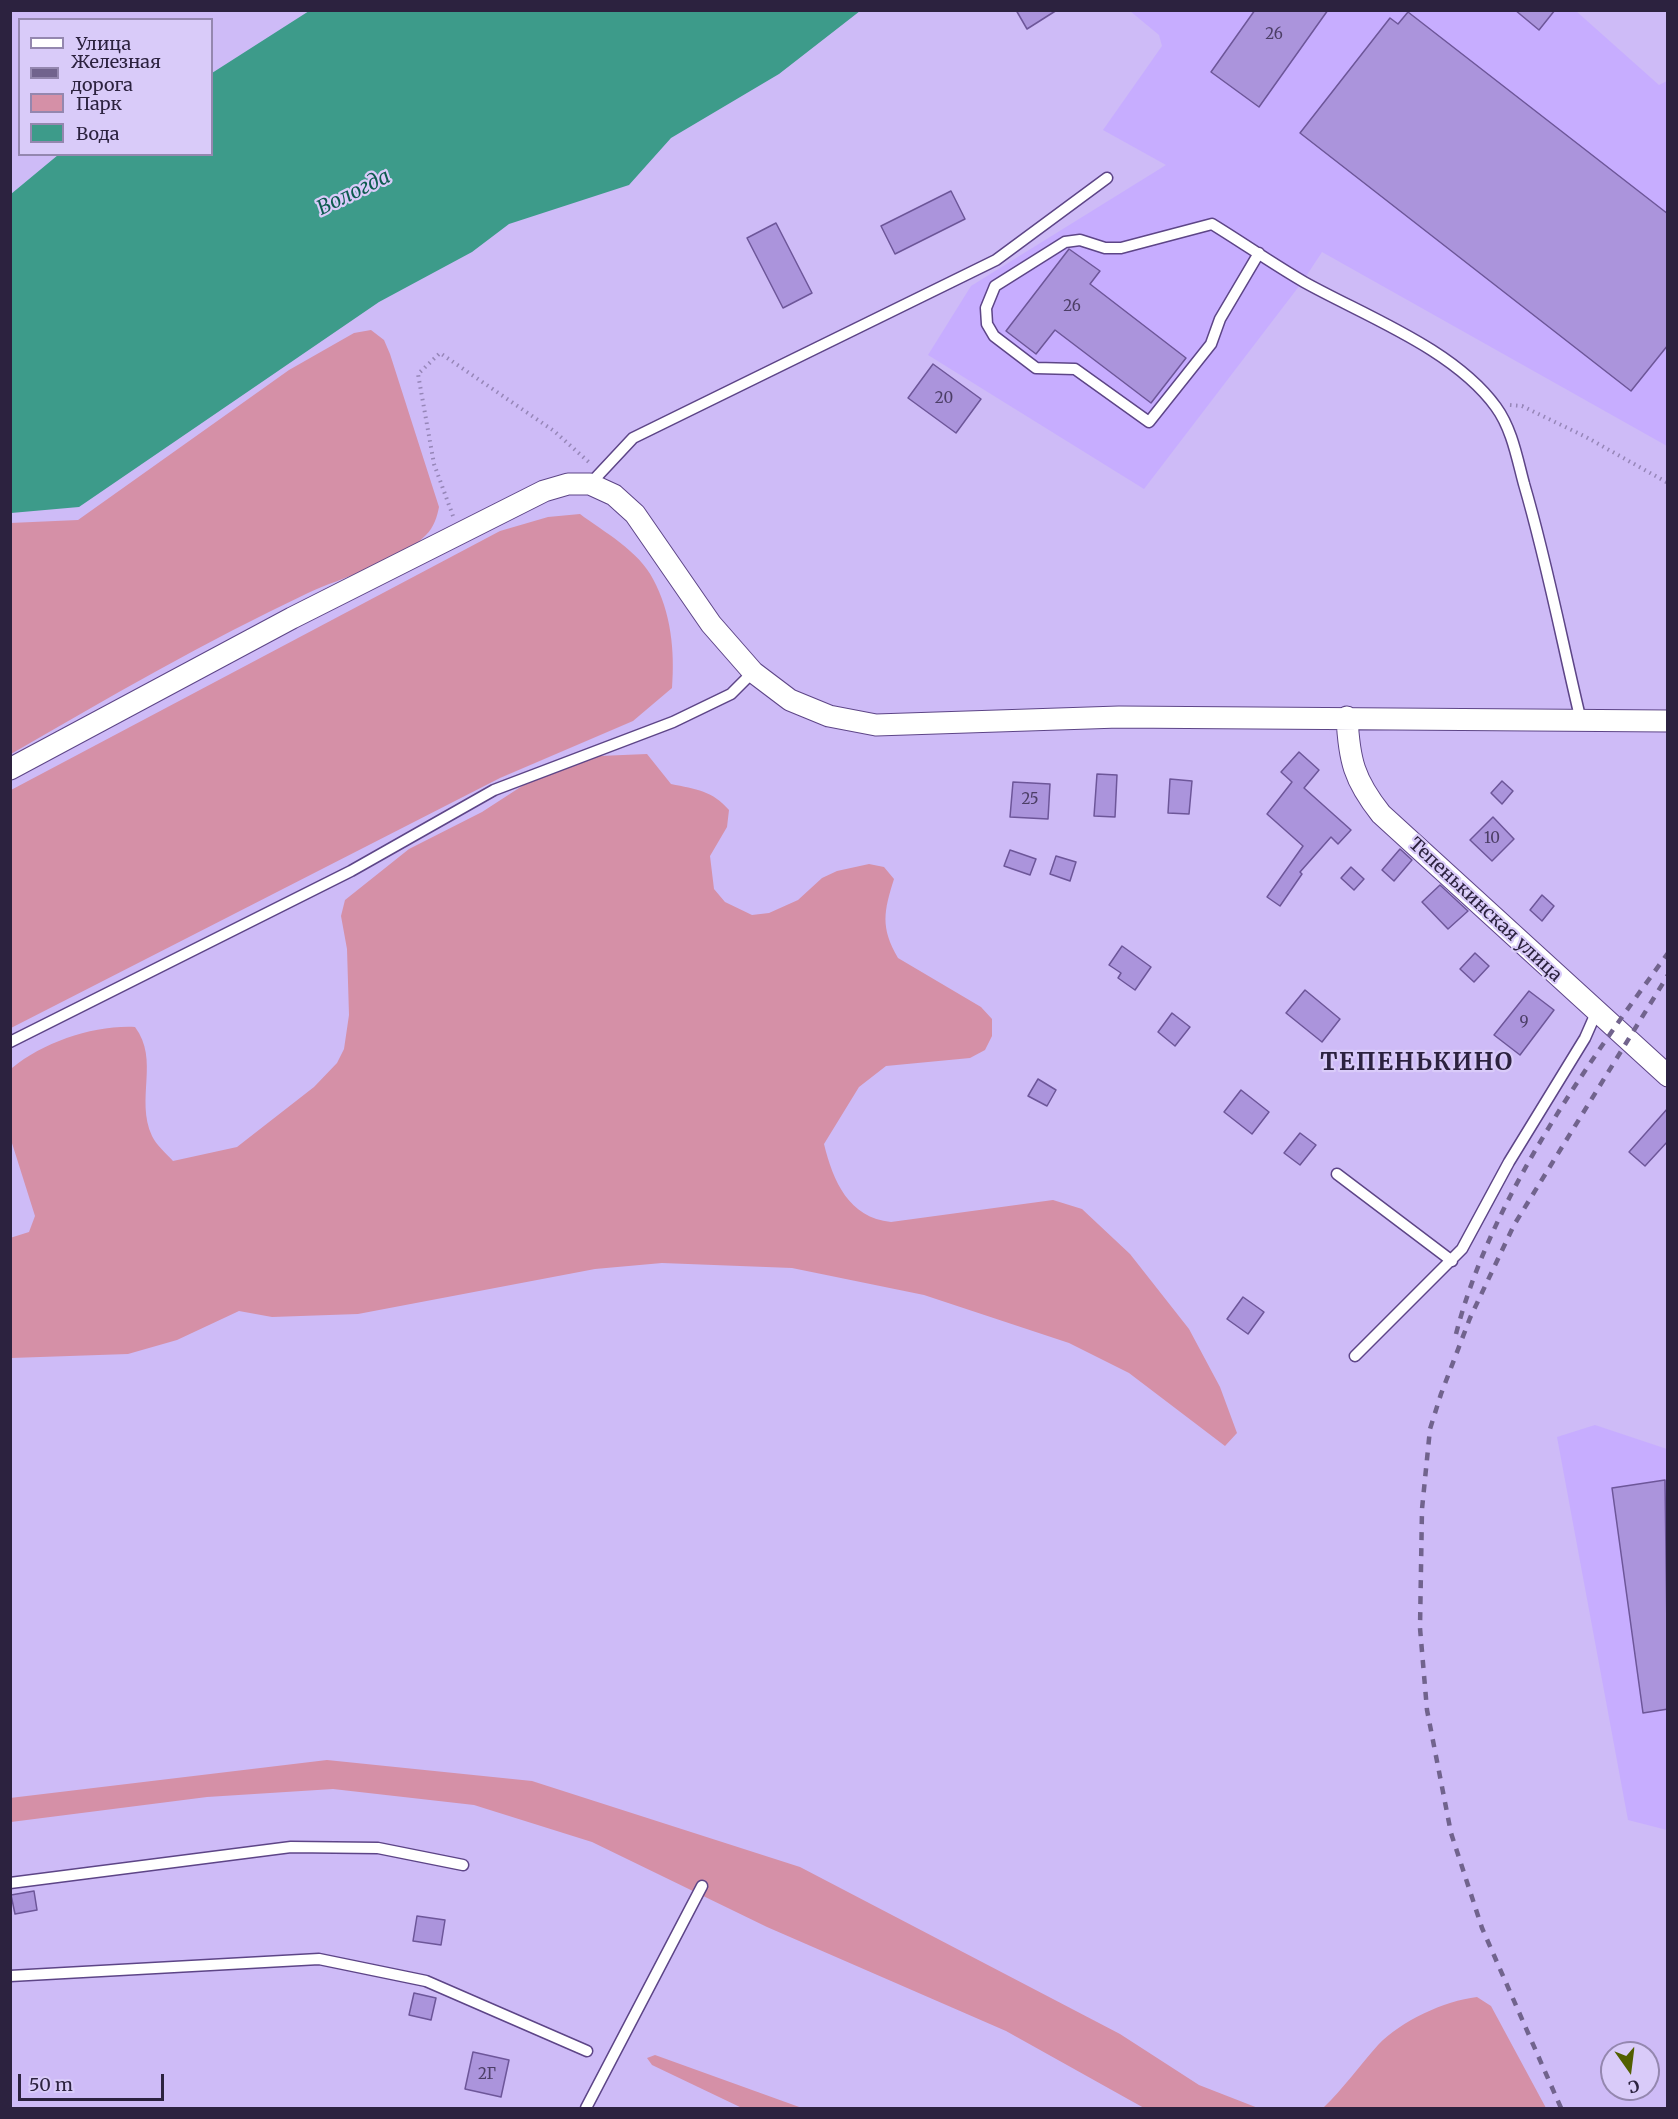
<!DOCTYPE html>
<meta charset="utf-8">
<style>
body{margin:0}
#map{position:relative;width:1678px;height:2119px;overflow:hidden;background:#cebbf7;font-family:Merriweather,serif}
canvas{display:block}
.frame{position:absolute;inset:0;border:12px solid #2c223f;pointer-events:none}
.legend{position:absolute;left:18px;top:18px;width:195px;height:138px;box-sizing:border-box;background:#d9cbf9;border:2px solid #9487af;margin:0;padding:8px 10px;list-style:none;font-size:18px;color:#2c223f}
.legend li{display:flex;align-items:center;gap:12px;height:30px}
.legend b{width:30px;border:2px solid #9487af}
.north{position:absolute;left:1600px;top:2041px;width:60px;height:60px;box-sizing:border-box;background:#d9cbf9;border:2px solid #9487af;border-radius:50%;rotate:166deg;font-size:16px;font-weight:700;line-height:24px;text-align:center;color:#2c223f}
.north::after{content:'';display:block;margin:auto;width:21px;height:27px;background:#525f00;clip-path:polygon(50% 0,100% 100%,50% 72%,0 100%)}
.scale{position:absolute;left:18px;top:2074px;width:146px;height:27px;box-sizing:border-box;border:3px solid #2c223f;border-top:0;padding-left:8px;font-size:18px;line-height:21px;white-space:nowrap;color:#2c223f;-webkit-text-stroke:4px #d9cbf9;paint-order:stroke}
</style>
<div id="map">
<canvas width="1678" height="2119"></canvas>
<div class="frame"></div>
<ul class="legend">
<li><b style="height:8px;background:#fff"></b>Улица</li>
<li><b style="height:8px;background:#71638d"></b>Железная дорога</li>
<li><b style="height:16px;background:#d590a7"></b>Парк</li>
<li><b style="height:16px;background:#3d9b8a"></b>Вода</li>
</ul>
<div class="north">С</div>
<div class="scale">50 m</div>
</div>
<script>
const g = document.querySelector('canvas').getContext('2d');
g.lineJoin = 'round';
function paint(path, color) { g.fillStyle = color; g.fill(path, 'evenodd'); }
function stroke(path, color, width, dash) { g.strokeStyle = color; g.lineWidth = width; g.lineCap = dash ? 'butt' : 'round'; g.setLineDash(dash || []); g.stroke(path); }
function write(font, color, halo, rows, align = 'center') {
  g.font = font + ' Merriweather,serif'; g.lineWidth = 4.5; g.setLineDash([]); g.textBaseline = 'middle'; g.strokeStyle = halo; g.fillStyle = color; for (const [text, x, y, turn = 0] of rows) {
    g.save(); g.translate(x, y); g.rotate((+turn || 0) * Math.PI / 180); g.textAlign = isNaN(turn) ? turn : align; if (halo) g.strokeText(text, 0, 0); g.fillText(text, 0, 0); g.restore();
  }
}
const built = new Path2D(`
 M 1130,11 L 1576,11 L 1659,85 L 1667,81 L 1667,446 L 1322,252 L 1303,281 L 1144,489 L 928,355 L 971,286 L 1166,165 L 1103,130 L 1162,46 L 1159,35 Z
 M 1595,1425 L 1667,1449 L 1667,1830 L 1628,1820 L 1557,1437 Z`);
const green = new Path2D(`
 M 371,330 L 384,340 L 390,354 L 439,507 C 437,517 434,527 426,535 C 399,563 342,577 308,593 C 206,641 108,698 11,754 L 10,523 L 78,520 L 289,370 L 354,333 Z
 M 580,514 C 604,532 639,551 653,579 C 671,612 675,651 672,688 L 633,721 L 500,778 L 11,1028 L 11,790 L 500,531 L 548,517 Z
 M 647,754 L 671,784 C 696,789 713,791 729,810 L 727,827 L 710,856 L 714,889 L 725,902 L 752,915 L 769,913 L 798,900 L 822,878 L 837,871 L 869,864 L 884,867 L 894,879 C 884,911 880,927 898,958 L 981,1007 L 992,1019 L 992,1036 L 985,1050 L 970,1058 L 886,1066 L 859,1087 L 824,1144 C 833,1181 849,1218 891,1222 L 1053,1200 L 1082,1209 L 1130,1254 L 1189,1329 L 1220,1387 L 1237,1433 L 1225,1446 L 1129,1373 L 1069,1343 L 924,1295 L 792,1268 L 662,1263 L 595,1269 L 358,1314 L 272,1317 L 239,1311 L 177,1340 L 128,1354 L 11,1358 L 10,1238 L 29,1232 L 35,1216 L 11,1140 L 12,1068 C 44,1042 94,1025 135,1027 C 160,1060 135,1099 152,1136 C 156,1145 167,1154 173,1161 L 237,1147 L 314,1087 L 337,1063 L 344,1049 L 349,1015 L 347,949 L 341,916 L 345,900 L 409,849 L 482,812 L 536,777 L 599,756 Z
 M 327,1760 L 532,1781 L 800,1867 L 1120,2034 L 1199,2085 L 1258,2108 L 1144,2108 L 1006,2031 L 767,1927 L 592,1842 L 474,1805 L 333,1789 L 207,1797 L 11,1822 L 10,1798 Z
 M 1477,1997 L 1491,2006 L 1546,2108 L 1323,2108 C 1344,2088 1359,2066 1378,2045 C 1401,2021 1444,2001 1477,1997 Z
 M 655,2055 L 802,2108 L 742,2108 L 652,2065 L 647,2058 Z`);
const water = new Path2D(`
 M 309,11 L 860,11 L 779,74 L 671,138 L 629,185 L 509,224 L 472,252 L 379,302 L 79,507 L 11,513 L 11,194 L 58,155 L 212,154 L 212,73 Z`);
const building = new Path2D(`
 M 1016,10 L 1057,10 L 1027,29 Z
 M 1255,10 L 1328,10 L 1259,107 L 1211,72 Z
 M 1515,10 L 1555,10 L 1539,30 Z
 M 1408,12 L 1668,214 L 1668,345 L 1631,391 L 1300,133 L 1390,18 L 1398,24 Z
 M 951,191 L 965,219 L 895,254 L 881,226 Z
 M 776,223 L 812,293 L 783,308 L 747,238 Z
 M 1069,249 L 1100,271 L 1090,284 L 1186,358 L 1151,403 L 1055,330 L 1036,354 L 1006,331 Z
 M 933,364 L 981,399 L 956,433 L 908,398 Z
 M 1299,752 L 1319,770 L 1304,788 L 1351,830 L 1338,844 L 1331,837 L 1300,872 L 1302,874 L 1280,906 L 1267,897 L 1303,846 L 1267,814 L 1292,782 L 1281,772 Z
 M 1097,774 L 1117,775 L 1115,817 L 1094,816 Z
 M 1170,779 L 1192,781 L 1189,814 L 1168,813 Z
 M 1502,781 L 1513,791 L 1502,804 L 1491,793 Z
 M 1013,782 L 1050,784 L 1048,819 L 1010,817 Z
 M 1493,817 L 1514,839 L 1492,861 L 1470,840 Z
 M 1400,849 L 1412,860 L 1394,881 L 1382,870 Z
 M 1010,850 L 1036,859 L 1030,875 L 1004,866 Z
 M 1056,856 L 1076,862 L 1070,881 L 1050,874 Z
 M 1351,867 L 1364,879 L 1354,890 L 1341,878 Z
 M 1440,885 L 1468,911 L 1448,929 L 1422,902 Z
 M 1542,895 L 1554,906 L 1542,921 L 1530,910 Z
 M 1122,946 L 1151,967 L 1135,990 L 1118,978 L 1121,973 L 1109,965 Z
 M 1475,953 L 1489,966 L 1474,982 L 1460,969 Z
 M 1305,990 L 1340,1019 L 1322,1042 L 1286,1013 Z
 M 1529,991 L 1554,1010 L 1520,1055 L 1494,1035 Z
 M 1172,1013 L 1190,1027 L 1175,1046 L 1158,1032 Z
 M 1038,1079 L 1056,1090 L 1047,1106 L 1028,1096 Z
 M 1241,1090 L 1269,1112 L 1252,1134 L 1224,1112 Z
 M 1668,1108 L 1668,1141 L 1645,1166 L 1629,1152 Z
 M 1300,1133 L 1316,1145 L 1300,1165 L 1284,1153 Z
 M 1243,1297 L 1264,1312 L 1248,1334 L 1227,1319 Z
 M 1665,1480 L 1668,1709 L 1643,1713 L 1612,1488 Z
 M 34,1891 L 37,1910 L 15,1914 L 11,1895 Z
 M 417,1916 L 445,1920 L 441,1945 L 413,1941 Z
 M 414,1993 L 436,1998 L 431,2020 L 409,2015 Z
 M 473,2052 L 509,2060 L 501,2097 L 465,2089 Z`);
const path = new Path2D(`
 M 1510,405 L 1522,406 L 1586,437 L 1668,483
 M 453,516 L 434,464 L 418,374 L 440,353 L 554,431 L 591,464`);
const service = new Path2D(`
 M 1259,253 L 1220,319 L 1211,344 L 1149,422 L 1075,369 L 1036,368 L 994,336 L 987,324 L 986,308 L 995,286 L 1065,242 L 1080,240 L 1105,248 L 1121,248 L 1212,224 C 1243,243 1273,264 1304,282 C 1365,316 1454,349 1496,407 C 1512,429 1517,458 1524,484 C 1547,562 1562,642 1581,721
 M 590,484 L 633,438 L 996,260 L 1107,178
 M 10,1042 L 351,871 L 494,790 L 673,722 L 731,694 L 753,672
 M 1337,1174 L 1452,1261
 M 1355,1356 L 1462,1249 L 1509,1162 L 1585,1038 L 1596,1013
 M 10,1883 L 291,1847 L 378,1848 L 463,1865
 M 10,1976 L 319,1959 L 426,1981 L 587,2051
 M 586,2108 L 702,1886`);
const minor = new Path2D(`
 M 1347,717 C 1349,760 1354,780 1381,814 L 1668,1076
 M 10,769 L 292,618 L 544,491 L 568,484 L 590,484 L 614,495 L 635,514 L 711,624 L 753,672 L 790,700 L 829,716 L 876,725 L 1119,717 L 1668,721`);
const rail = new Path2D(`
 M 1456,1334 C 1491,1198 1586,1066 1668,953
 M 1561,2108 L 1482,1928 L 1451,1833 L 1427,1710 L 1420,1628 L 1422,1509 L 1430,1429 L 1441,1394 L 1470,1318 L 1514,1225 L 1668,975`);
const numberNames = [
 ["26",1274,35],
 ["26",1072,307],
 ["20",944,399],
 ["25",1030,800],
 ["10",1492,839],
 ["9",1524,1023],
 ["2Г",487,2075]
];
const streetNames = [
 ["Тепенькинская улица",1485,910,43]
];
const waterNames = [
 ["Вологда",354,193,-26]
];
const districtNames = [
 ["ТЕПЕНЬКИНО",1417,1063]
];
paint(built, '#c7adff');
paint(green, '#d590a7');
paint(water, '#3d9b8a');
paint(building, '#ab94dc');
stroke(building, '#6d5699', 1.5);
stroke(service, '#5d4587', 13);
stroke(minor, '#5d4587', 23);
stroke(path, '#9686b8', 4, [1.5, 4.5]);
stroke(service, '#fff', 10);
stroke(minor, '#fff', 21);
stroke(rail, '#71638d', 4.5, [8, 8]);
write('15px', '#4c3e66', null, numberNames);
write('18px', '#2c223f', '#d9cbf9', streetNames);
write('italic 20px', '#0c5b4e', '#d9cbf9', waterNames);
g.letterSpacing = '1.5px';
write('bold 24px', '#2c223f', '#d9cbf9', districtNames);
g.letterSpacing = '0px';
</script>
